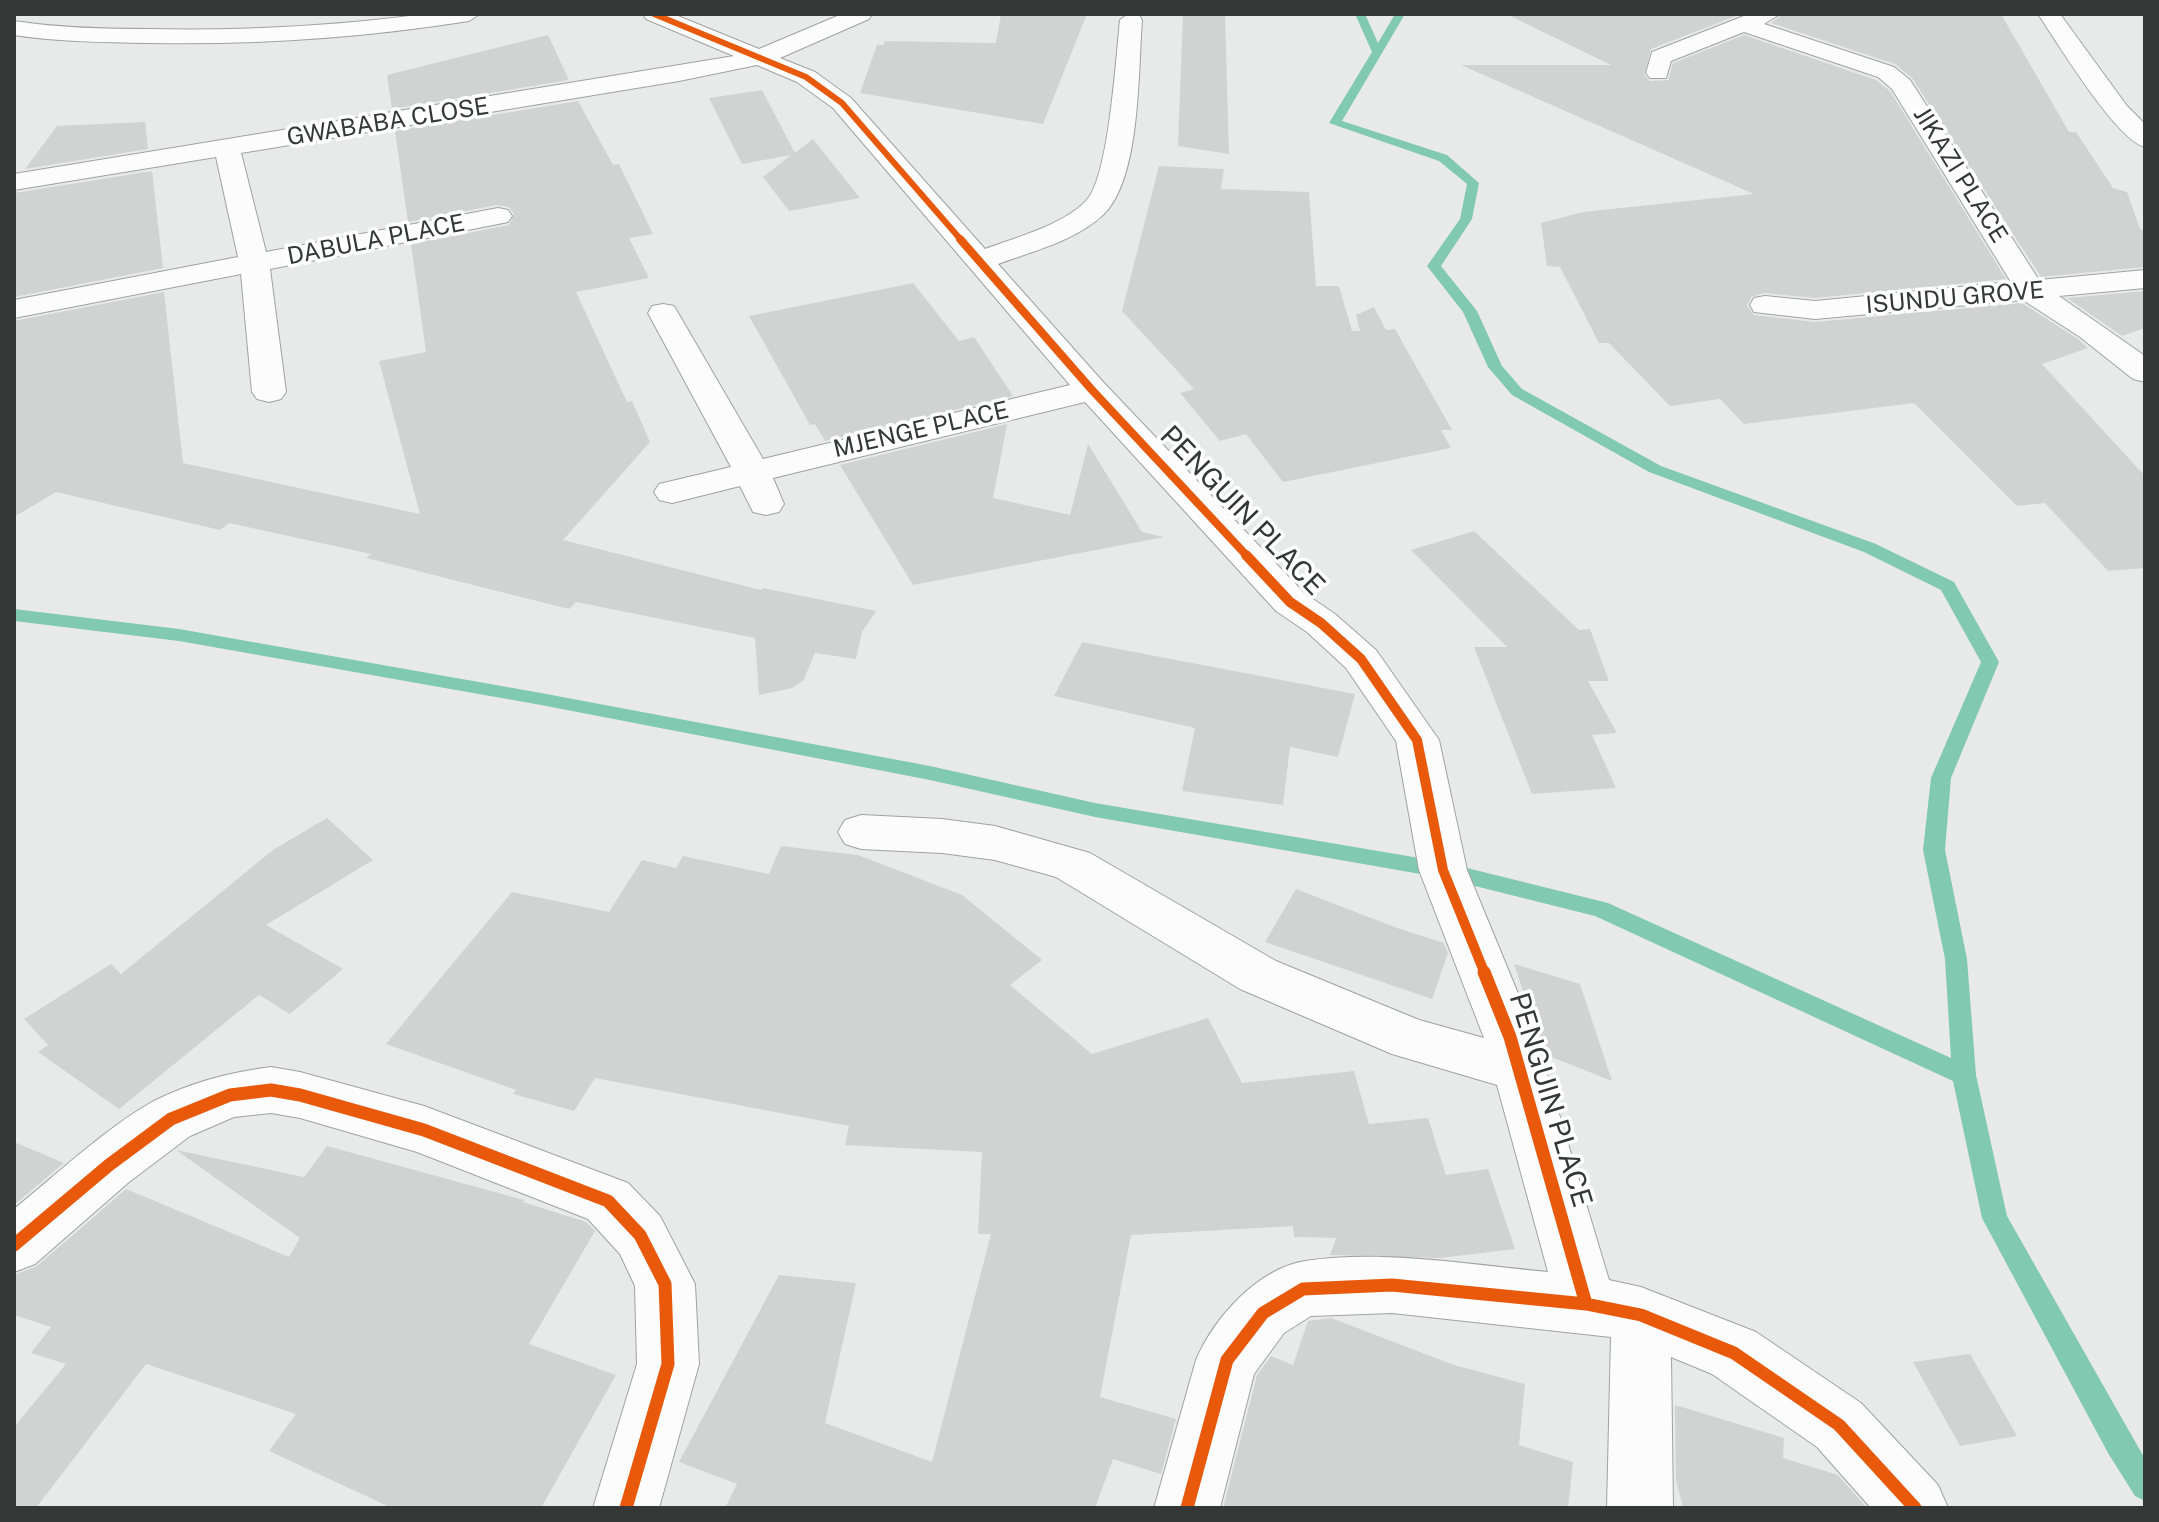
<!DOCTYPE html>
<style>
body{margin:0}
#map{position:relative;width:2159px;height:1522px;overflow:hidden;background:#e8eae9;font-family:"Public Sans",sans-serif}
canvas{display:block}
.frame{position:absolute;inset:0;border:16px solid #363737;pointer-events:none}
</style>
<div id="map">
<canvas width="2159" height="1522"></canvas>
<div class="frame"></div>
</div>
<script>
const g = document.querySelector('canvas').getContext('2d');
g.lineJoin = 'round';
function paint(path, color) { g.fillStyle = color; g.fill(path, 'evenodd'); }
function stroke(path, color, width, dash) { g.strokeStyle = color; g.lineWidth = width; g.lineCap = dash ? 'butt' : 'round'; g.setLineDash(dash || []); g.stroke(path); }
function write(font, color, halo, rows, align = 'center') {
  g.font = font + ' "Public Sans",sans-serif'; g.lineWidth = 7; g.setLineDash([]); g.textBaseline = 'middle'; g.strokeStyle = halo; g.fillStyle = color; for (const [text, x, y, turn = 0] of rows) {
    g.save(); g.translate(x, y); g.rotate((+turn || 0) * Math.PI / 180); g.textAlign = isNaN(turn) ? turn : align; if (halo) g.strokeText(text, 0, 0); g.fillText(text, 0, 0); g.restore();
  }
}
const stream = new Path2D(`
 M 1355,14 L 1365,14 L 1378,43 L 1395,14 L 1405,14 L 1342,121 L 1447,155 L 1479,183 L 1472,219 L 1441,266 L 1477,311 L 1502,366 L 1522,389 L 1661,466 L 1876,544 L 1954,582 L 1999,662 L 1951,778 L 1945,850 L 1967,959 L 1976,1075 L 2007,1216 L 2145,1459 L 2145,1501 L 2135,1496 L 2108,1453 L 1982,1218 L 1953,1081 L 1595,916 L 1443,878 L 1095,817 L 930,780 L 541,705 L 179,641 L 14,621 L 14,609 L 179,629 L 541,693 L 930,766 L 1095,803 L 1443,862 L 1608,903 L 1951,1058 L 1945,959 L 1923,850 L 1931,778 L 1981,662 L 1941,590 L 1864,552 L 1649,472 L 1512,395 L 1488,367 L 1463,312 L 1427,266 L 1460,219 L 1467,184 L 1439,161 L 1329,123 L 1372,52 Z`);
const building = new Path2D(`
 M 1001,14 L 1087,14 L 1043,124 L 860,93 L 877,45 L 883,45 L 885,41 L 996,43 Z
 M 1183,14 L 1225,14 L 1229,154 L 1178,146 Z
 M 1506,14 L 1741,14 L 1651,49 L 1644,75 L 1650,81 L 1668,80 L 1673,63 L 1744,35 L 1876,80 L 1890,91 L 2006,279 L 1815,298 L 1764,293 L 1751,297 L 1747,306 L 1754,315 L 1815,322 L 2022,303 L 2078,339 L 2088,348 L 2042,364 L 2145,476 L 2145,568 L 2108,571 L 2045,503 L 2017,506 L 1914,403 L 1744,424 L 1720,399 L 1670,406 L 1609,343 L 1599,343 L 1560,267 L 1547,266 L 1541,223 L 1583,212 L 1754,194 L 1461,65 L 1611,65 Z
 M 1783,14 L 2001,14 L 2069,132 L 2076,132 L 2113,188 L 2127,192 L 2140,229 L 2145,231 L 2145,267 L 2041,277 L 1912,78 L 1895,64 L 1771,23 Z
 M 548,35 L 569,80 L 392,109 L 387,75 Z
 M 762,90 L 795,153 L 813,139 L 860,198 L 789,211 L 763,177 L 791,155 L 742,164 L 709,98 Z
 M 578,101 L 613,165 L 619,164 L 653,234 L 629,238 L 649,278 L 576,292 L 627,402 L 632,401 L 650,442 L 563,540 L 761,590 L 763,588 L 876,611 L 862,632 L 856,659 L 815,653 L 803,681 L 792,688 L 759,695 L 755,638 L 576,602 L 569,609 L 366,558 L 371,554 L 229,523 L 220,530 L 56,492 L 14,517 L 14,321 L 164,292 L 183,463 L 420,514 L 379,361 L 426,352 L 411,244 L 509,225 L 514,214 L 509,207 L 497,205 L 408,222 L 395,131 Z
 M 145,122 L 148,149 L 25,169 L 57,126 Z
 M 1159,166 L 1224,169 L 1221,189 L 1309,192 L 1316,286 L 1339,286 L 1352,331 L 1360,331 L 1356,315 L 1374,307 L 1386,330 L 1395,329 L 1452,430 L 1441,430 L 1451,448 L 1283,482 L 1246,434 L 1220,441 L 1180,393 L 1194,389 L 1122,311 Z
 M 152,171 L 163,268 L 14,297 L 14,193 Z
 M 913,283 L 959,341 L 974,337 L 1013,396 L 825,441 L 815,424 L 810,425 L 749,316 Z
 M 2145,291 L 2145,328 L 2122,336 L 2067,298 Z
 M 1007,424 L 993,498 L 1070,515 L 1088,444 L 1142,532 L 1164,537 L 913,585 L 840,465 Z
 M 1474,531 L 1579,630 L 1590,629 L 1609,681 L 1588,681 L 1617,733 L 1592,735 L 1616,788 L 1532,794 L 1474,647 L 1507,647 L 1411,550 Z
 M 1082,642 L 1355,694 L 1338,757 L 1290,747 L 1283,805 L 1182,791 L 1195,728 L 1054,696 Z
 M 327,818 L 373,860 L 266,925 L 343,969 L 290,1014 L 259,995 L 119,1109 L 38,1052 L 48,1045 L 24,1019 L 111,964 L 121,974 L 273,850 Z
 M 781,846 L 858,855 L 962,895 L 1042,960 L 1010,985 L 1092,1054 L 1208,1018 L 1242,1083 L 1354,1071 L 1369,1124 L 1428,1118 L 1446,1175 L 1488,1169 L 1515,1249 L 1440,1258 L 1330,1255 L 1336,1238 L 1294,1237 L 1293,1226 L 1131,1235 L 1100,1397 L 1176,1419 L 1161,1474 L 1113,1459 L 1095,1508 L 725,1508 L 737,1484 L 679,1462 L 779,1275 L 856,1283 L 825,1423 L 932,1462 L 991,1234 L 978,1234 L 982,1152 L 845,1145 L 849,1126 L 595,1078 L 574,1111 L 513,1094 L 516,1090 L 386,1044 L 512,892 L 609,912 L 642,860 L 676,868 L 683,856 L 769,874 Z
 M 1296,889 L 1397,928 L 1444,943 L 1448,953 L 1432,999 L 1265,942 Z
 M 1514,964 L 1580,984 L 1612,1081 L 1544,1054 Z
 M 14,1142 L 64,1163 L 14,1205 Z
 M 327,1146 L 524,1200 L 523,1202 L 586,1222 L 595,1231 L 529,1344 L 616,1375 L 541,1508 L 392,1508 L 269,1451 L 296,1414 L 146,1364 L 36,1508 L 14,1508 L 14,1427 L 66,1364 L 31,1353 L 51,1327 L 14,1315 L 14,1275 L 37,1266 L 126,1189 L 289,1257 L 300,1238 L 176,1150 L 304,1177 Z
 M 1331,1318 L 1454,1365 L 1525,1384 L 1519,1445 L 1573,1462 L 1568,1508 L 1223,1508 L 1257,1375 L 1271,1356 L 1293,1365 L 1308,1321 Z
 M 1970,1354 L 2017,1436 L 1960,1446 L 1913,1362 Z
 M 1675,1405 L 1784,1438 L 1783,1458 L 1838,1475 L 1867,1508 L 1683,1508 L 1676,1480 Z`);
const street = new Path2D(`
 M 643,14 L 673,14 L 759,49 L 842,14 L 872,14 L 869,19 L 780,58 L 815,72 L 851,98 L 985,249 C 1014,238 1070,223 1089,197 C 1109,169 1116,58 1120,20 L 1128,14 L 1139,15 L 1142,20 C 1138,71 1141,179 1103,215 C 1075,241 1033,251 998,264 L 1104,383 L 1304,593 L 1335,614 L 1376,650 L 1439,740 L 1467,870 L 1536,1037 L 1609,1280 L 1641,1287 L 1756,1332 L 1861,1403 L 1938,1485 L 1948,1508 L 1871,1508 L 1817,1447 L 1712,1374 L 1671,1357 L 1673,1508 L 1607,1508 L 1611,1337 L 1392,1313 L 1311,1316 L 1284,1333 L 1254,1374 L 1220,1508 L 1154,1508 L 1196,1360 C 1214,1318 1257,1269 1305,1261 C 1380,1249 1472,1265 1548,1272 L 1497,1085 L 1392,1054 L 1240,989 L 1056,877 L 995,860 L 942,853 L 861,849 L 845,844 L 838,832 L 845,820 L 861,815 L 942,819 L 995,826 L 1090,853 L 1276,961 L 1419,1020 L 1484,1038 L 1419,870 L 1396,741 L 1346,668 L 1307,632 L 1276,611 L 1085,402 L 773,478 L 784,504 L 779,512 L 766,515 L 753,512 L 740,486 L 672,503 L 659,500 L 654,492 L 659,484 L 731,467 L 648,313 L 652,306 L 663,304 L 674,306 L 763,459 L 1070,385 L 833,108 L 797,82 L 757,65 L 679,81 L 241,153 L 266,252 L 498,208 L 508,210 L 512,216 L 508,222 L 498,224 L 270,269 L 286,392 L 281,399 L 269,402 L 257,399 L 252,392 L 241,274 L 14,318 L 14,300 L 238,257 L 216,157 L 14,190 L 14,174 L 734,56 L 646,19 Z
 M 1749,14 L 1780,14 L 1764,24 L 1894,67 L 1910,80 L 2039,280 L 2145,270 L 2145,288 L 2059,296 L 2145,356 L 2145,382 L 2133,379 L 2080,337 L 2023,300 L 1815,319 L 1754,312 L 1750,305 L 1754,298 L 1765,296 L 1815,301 L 2011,282 L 1892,89 L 1878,77 L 1744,32 L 1671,61 L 1666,78 L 1650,78 L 1646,73 L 1652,52 Z
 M 2038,14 L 2060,14 L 2127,106 L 2145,124 L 2145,147 C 2116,140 2057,42 2038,14 Z
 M 271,1067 L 300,1072 L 424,1106 L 628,1183 L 660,1216 L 695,1284 L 699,1364 L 659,1508 L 593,1508 L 637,1364 L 635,1286 L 620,1254 L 588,1219 L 417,1152 L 300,1118 L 271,1113 L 234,1117 L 190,1136 L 129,1182 L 35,1264 L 14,1272 L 14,1209 C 55,1176 107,1127 152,1102 C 189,1083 230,1072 271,1067 Z`);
const secondary = new Path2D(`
 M 426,14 L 480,14 L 469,21 C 362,38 256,45 148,43 C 103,42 58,42 14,35 L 14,21 C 59,28 104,29 149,29 C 242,31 334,26 426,14 Z`);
const cyclewayFar3 = new Path2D(`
 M 654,14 L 806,77 L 842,103 L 962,241`);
const cyclewayFar2 = new Path2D(`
 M 960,239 L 1092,390 L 1248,557`);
const cyclewayFar1 = new Path2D(`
 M 1246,555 L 1290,602 L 1321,623 L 1361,659 L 1417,740 L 1443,870 L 1485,974`);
const cycleway = new Path2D(`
 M 1484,972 L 1510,1037 L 1586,1304
 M 14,1245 L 109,1165 L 171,1119 L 230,1095 L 271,1090 L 300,1095 L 424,1130 L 608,1201 L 640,1235 L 665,1284 L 668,1364 L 626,1508
 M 1187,1508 L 1227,1360 L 1263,1313 L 1303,1289 L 1392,1285 L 1586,1304 L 1641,1315 L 1734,1353 L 1839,1425 L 1915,1508`);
const farStreetnames = [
 ["GWABABA CLOSE",388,122,-9],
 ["JIKAZI PLACE",1960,175,58],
 ["DABULA PLACE",376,240,-11],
 ["ISUNDU GROVE",1955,298,-5],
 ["MJENGE PLACE",921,430,-13]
];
const streetNames = [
 ["PENGUIN PLACE",1242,511,46],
 ["PENGUIN PLACE",1550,1100,73]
];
paint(stream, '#82c9b2');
paint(building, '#d1d3d2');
stroke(street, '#a0a2a1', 2);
stroke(secondary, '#a0a2a1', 2);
paint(street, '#fcfcfc');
paint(secondary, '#fcfcfc');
stroke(cyclewayFar3, '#e8590c', 6);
stroke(cyclewayFar2, '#e8590c', 8);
stroke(cyclewayFar1, '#e8590c', 10);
stroke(cycleway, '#e8590c', 13);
write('24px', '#363737', '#fff', farStreetnames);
write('28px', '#363737', '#fff', streetNames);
</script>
